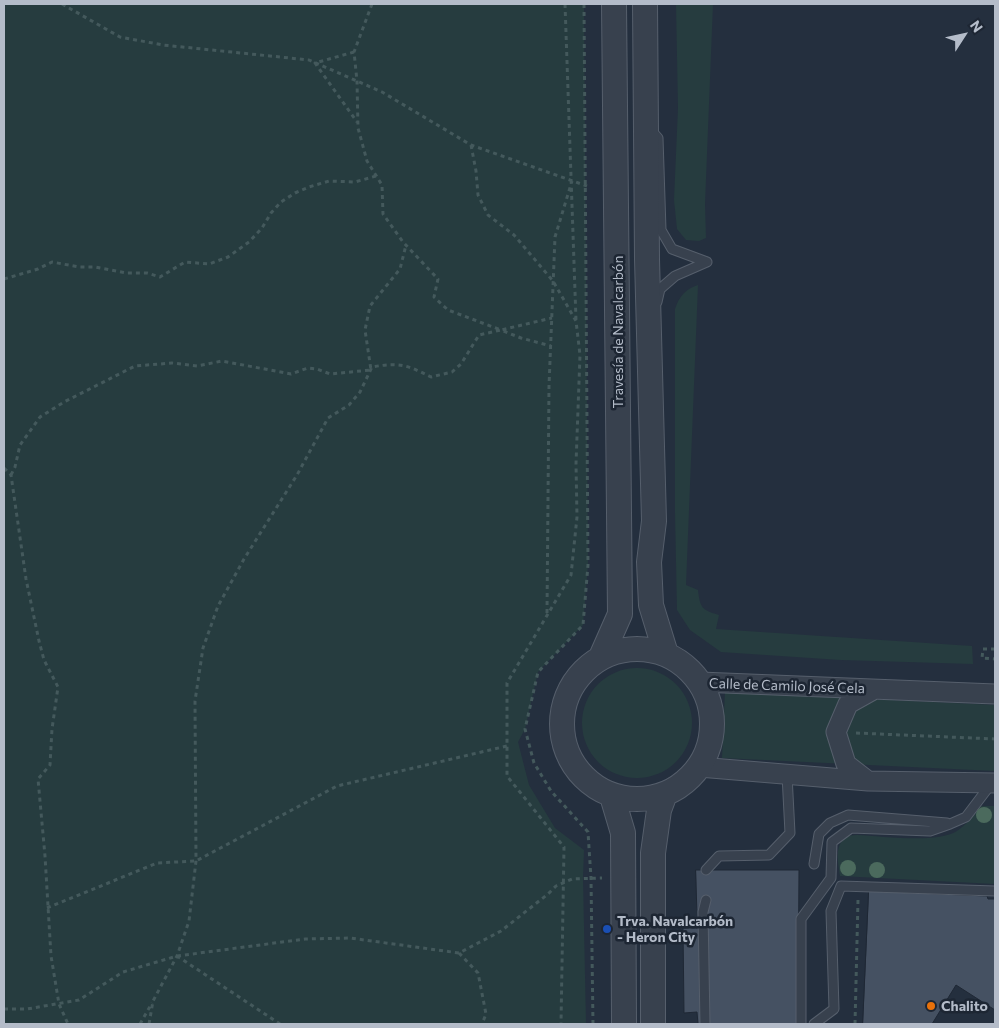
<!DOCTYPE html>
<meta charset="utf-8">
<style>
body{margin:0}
#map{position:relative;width:999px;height:1028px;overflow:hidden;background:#242f3e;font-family:Commissioner,sans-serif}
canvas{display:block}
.frame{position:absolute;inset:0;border:5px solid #b4bcc9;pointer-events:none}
.north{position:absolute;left:939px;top:10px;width:50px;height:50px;-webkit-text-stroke:4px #1d2633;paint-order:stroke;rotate:55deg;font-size:14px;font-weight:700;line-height:20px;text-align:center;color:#b4bcc9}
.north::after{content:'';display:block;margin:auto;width:18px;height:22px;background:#b4bcc9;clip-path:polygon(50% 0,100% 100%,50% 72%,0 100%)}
</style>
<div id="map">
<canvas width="999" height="1028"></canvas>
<div class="frame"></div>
<div class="north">N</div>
</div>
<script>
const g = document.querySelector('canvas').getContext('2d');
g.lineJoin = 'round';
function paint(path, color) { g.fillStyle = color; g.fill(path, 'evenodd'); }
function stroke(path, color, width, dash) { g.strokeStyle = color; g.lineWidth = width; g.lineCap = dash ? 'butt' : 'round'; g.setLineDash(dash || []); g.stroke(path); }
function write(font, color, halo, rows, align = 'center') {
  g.font = font + ' Commissioner,sans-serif'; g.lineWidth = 5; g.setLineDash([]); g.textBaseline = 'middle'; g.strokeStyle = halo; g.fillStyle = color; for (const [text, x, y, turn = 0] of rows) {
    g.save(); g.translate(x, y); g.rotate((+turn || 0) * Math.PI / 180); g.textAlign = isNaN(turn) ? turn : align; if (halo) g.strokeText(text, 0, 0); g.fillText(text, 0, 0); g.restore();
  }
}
const green = new Path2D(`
 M 4,4 L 584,4 L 588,565 L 583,625 L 538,672 L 525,729 L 518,742 L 529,785 L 555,828 L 584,850 L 583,878 L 586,1024 L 4,1024 Z
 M 676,4 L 713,4 L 705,204 L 706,238 L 699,241 L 686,240 L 677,229 L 674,200 L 678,108 Z
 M 698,285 L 686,585 L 698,590 C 700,608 702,610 719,615 L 716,629 L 972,646 L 973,664 L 841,660 L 721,652 L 690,630 L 677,610 L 675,513 L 675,309 C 679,297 685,289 698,285 Z
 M582 723a55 55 0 1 1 110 0a55 55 0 1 1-110 0Z
 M 725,692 L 995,705 L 995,771 L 722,758 Z
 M 981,806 L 995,806 L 995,884 L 840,876 C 838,860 834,848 846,836 L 857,835 C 882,836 937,844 957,831 C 967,824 974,815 981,806 Z`);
const building = new Path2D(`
 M 696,870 L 799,870 L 798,1024 L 698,1024 L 697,1012 L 684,1013 L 683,928 L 697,928 Z
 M 869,891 L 987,896 L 988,899 L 995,899 L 995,1010 L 956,985 L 932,1024 L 863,1024 Z`);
const path = new Path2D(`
 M 62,4 L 120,37 L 163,45 L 309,60 L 382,92 L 471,145 L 587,186
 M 372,4 L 354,52 L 357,81 L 358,128 L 367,161 L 382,185 L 383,214 L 403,242 L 438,279 L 434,297 L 448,310 L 501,330 L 552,318
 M 565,4 L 576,320
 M 584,4 L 588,565 L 583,625 L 538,672 L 525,729 L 534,763 L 551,791 L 588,832 L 591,878 L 593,1024
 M 354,52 L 315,63 L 357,122
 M 471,145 L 476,171 L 478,195 L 488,215 L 514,235 L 553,281 L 576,321 L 580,355 L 576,464 L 577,517 L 571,575 L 507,683 L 507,776 L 564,847 L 561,1024
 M 4,279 L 38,269 L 52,262 L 79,267 L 95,267 L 127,273 L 147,273 L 160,277 L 185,262 L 209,264 L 228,257 L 249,242 L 262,228 L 271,213 L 281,202 L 295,193 L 309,187 L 329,181 L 355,182 L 376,176
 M 4,468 L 11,475 L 26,579 L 39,641 L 44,660 L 58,687 L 52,729 L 50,765 L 38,779 L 45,856 L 51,956 L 59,1004 L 68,1024
 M 11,475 L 15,467 L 20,445 L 40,417 L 64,402 L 135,366 L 172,363 L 197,366 L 222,361 L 291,374 L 308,368 L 317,369 L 330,374 L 371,370 L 365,330 L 370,306 L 400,269 L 406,245
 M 547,613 L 549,386 L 555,237 L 572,181
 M 995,649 L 983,649 L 982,658 L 995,659
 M 856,733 L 995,739
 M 47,908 L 157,863 L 196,861 L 337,786 L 507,746
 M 459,953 L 478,973 L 486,1014 L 482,1024
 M 177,956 L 305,939 L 350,938 L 459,953 L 501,931 L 548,894 L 556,886 L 572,879 L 602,878
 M 4,1009 L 27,1009 L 79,1000 L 123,972 L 177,956 L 280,1024
 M 140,1024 L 152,1003
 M 149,1024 L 153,1001 L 177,956 L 189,921 L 196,861 L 195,701 L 203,648 L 218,606 L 244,559 L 297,475 L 328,418 L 349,405 L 360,392 L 372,367 C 400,362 407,365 431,377 L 452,372 L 461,364 L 479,335 L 501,330 L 521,338 L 551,346
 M 855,1024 L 858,900`);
const service = new Path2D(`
 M 651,130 L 658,138 L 661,230 L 672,249 L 707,262
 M 657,302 L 660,289 L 675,276 L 707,262
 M 814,864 L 819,834 L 830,823 L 848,815 L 947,823
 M 706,870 L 719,856 L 769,855 L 790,833 L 787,775
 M 705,1024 L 703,912 L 706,900
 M 801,1024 L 801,919 L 831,878 L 832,842 L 851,828 L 930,831 L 950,824 L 966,817 L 991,784
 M 814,1024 L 834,1009 L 831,911 L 841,886 L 995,891`);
const minor = new Path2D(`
 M 700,682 L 995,694
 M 699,767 L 868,781 L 995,783
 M 868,781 L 846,764 L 836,732 L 848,704 L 873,690`);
const tertiary = new Path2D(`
 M 645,4 L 647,259 L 654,521 L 649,562 L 651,605 L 666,654
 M562 724a75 75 0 1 1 150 0a75 75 0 1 1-150 0Z
 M 601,657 L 620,614 L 614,4
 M 612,796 L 623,833 L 624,1024
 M 653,1024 L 653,853 L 659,810 L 665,794`);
const trees = [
 [984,815],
 [848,868],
 [877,870]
];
const markers = [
 [607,929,5,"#1a4fb4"],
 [931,1006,5,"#e8710a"]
];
const streetNames = [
 ["Travesía de Navalcarbón",618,332,-90],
 ["Calle de Camilo José Cela",787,686,2]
];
const poiNames = [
 ["Trva. Navalcarbón",617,921],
 ["- Heron City",617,937],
 ["Chalito",941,1006]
];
paint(green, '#263c3f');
paint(building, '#455162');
stroke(building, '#1f2835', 1);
stroke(service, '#565f6c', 11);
stroke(minor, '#565f6c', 21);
stroke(tertiary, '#565f6c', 26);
stroke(path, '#44595c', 3, [4, 4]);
stroke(service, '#38414e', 9);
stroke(minor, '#38414e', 19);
stroke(tertiary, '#38414e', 24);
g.fillStyle = '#4b6a5d';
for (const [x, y] of trees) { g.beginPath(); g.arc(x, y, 8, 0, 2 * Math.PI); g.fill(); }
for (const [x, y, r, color] of markers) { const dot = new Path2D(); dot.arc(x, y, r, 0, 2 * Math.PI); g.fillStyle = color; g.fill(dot); stroke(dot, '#1d2633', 2); }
write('14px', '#b4bcc9', '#1d2633', streetNames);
write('bold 14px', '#b4bcc9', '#1d2633', poiNames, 'left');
</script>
